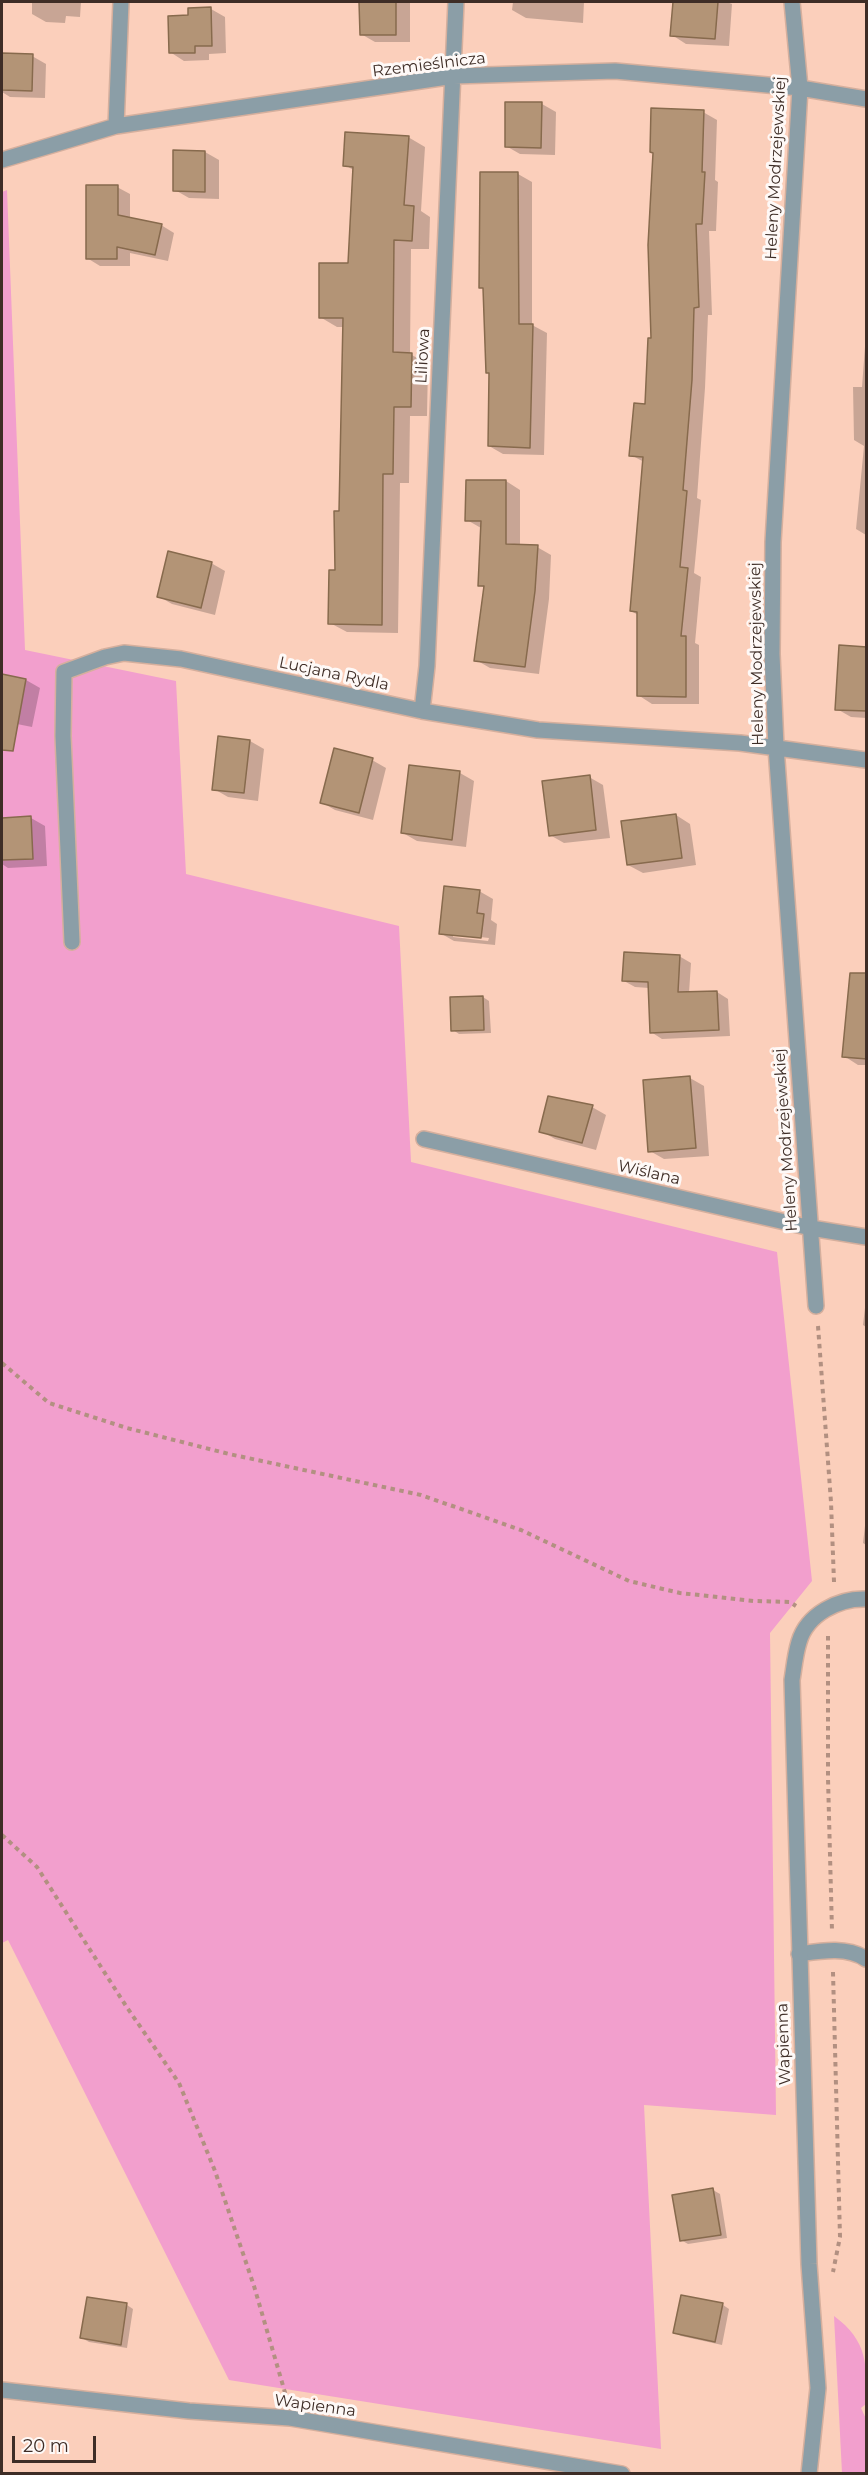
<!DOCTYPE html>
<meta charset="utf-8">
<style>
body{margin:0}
#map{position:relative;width:868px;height:2475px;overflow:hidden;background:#fbcfbb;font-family:Montserrat,sans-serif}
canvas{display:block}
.frame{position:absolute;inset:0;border:3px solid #3e2d26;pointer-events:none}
.scale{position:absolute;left:12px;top:2436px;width:84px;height:27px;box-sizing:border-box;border:3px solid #3e2d26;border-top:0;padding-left:8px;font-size:18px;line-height:21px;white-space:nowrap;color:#3e2d26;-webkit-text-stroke:4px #fef9f7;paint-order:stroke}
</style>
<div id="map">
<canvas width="868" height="2475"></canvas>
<div class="frame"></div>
<div class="scale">20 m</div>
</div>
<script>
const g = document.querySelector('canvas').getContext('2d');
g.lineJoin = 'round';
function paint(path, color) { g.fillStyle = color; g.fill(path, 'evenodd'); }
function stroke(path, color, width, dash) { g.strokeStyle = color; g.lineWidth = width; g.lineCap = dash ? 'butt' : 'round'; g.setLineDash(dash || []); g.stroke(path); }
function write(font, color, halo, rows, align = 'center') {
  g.font = font + ' Montserrat,sans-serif'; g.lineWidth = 6; g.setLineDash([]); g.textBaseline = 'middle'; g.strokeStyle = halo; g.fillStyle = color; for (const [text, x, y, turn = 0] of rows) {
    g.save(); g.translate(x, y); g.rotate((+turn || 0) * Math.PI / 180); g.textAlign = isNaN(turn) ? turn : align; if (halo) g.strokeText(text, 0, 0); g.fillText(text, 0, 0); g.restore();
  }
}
const green = new Path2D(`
 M 7,190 L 25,650 L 176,681 L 186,874 L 399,926 L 411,1162 L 777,1252 L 812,1581 L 770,1633 L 776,2115 L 644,2105 L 661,2449 L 229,2380 L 8,1940 L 2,1943 L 2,192 Z
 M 834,2316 C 868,2341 867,2365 866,2404 L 861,2408 L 866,2419 L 866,2473 L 842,2473 Z`);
const shadow = new Path2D(`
 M 32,2 L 81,2 L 80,17 L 66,16 L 65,23 L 46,22 L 32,14 Z
 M 364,2 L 410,2 L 410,42 L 375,42 L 361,34 Z
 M 513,2 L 584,2 L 583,23 L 526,18 L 512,10 Z
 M 674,2 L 727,2 L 732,4 L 729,46 L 686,44 L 672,35 Z
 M 211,9 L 225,17 L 226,53 L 209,54 L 209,60 L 184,61 L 170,52 L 189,17 Z
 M 2,54 L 32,56 L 46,64 L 45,98 L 10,97 L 2,92 Z
 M 542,104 L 556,112 L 555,155 L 520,154 L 506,146 Z
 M 703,112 L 717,120 L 715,180 L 718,182 L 716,231 L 709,231 L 712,315 L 708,315 L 705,388 L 697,498 L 701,500 L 694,573 L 701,577 L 695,643 L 699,645 L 699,704 L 652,704 L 638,695 L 638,615 L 631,611 L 644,462 L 631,455 L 646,405 L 653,339 Z
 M 408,137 L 425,147 L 421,211 L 430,217 L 429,249 L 411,249 L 410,354 L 428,364 L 427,416 L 410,416 L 409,483 L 400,483 L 398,633 L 347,632 L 330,623 L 337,572 L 341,512 L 345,327 L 337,327 L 320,317 L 350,265 L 355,171 L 345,165 Z
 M 205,152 L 219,160 L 219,199 L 189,198 L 175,190 Z
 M 518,174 L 532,182 L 532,325 L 547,333 L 544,455 L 503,454 L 489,446 L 490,374 L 488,372 L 485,289 L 481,287 Z
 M 117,187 L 130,194 L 130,219 L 161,225 L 174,233 L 168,261 L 130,253 L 130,266 L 100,266 L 87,258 Z
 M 866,333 L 866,535 L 856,529 L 864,446 L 854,440 L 853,387 L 862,387 Z
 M 506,481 L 520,490 L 520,546 L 537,547 L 551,555 L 549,599 L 539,674 L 490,668 L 476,660 L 485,588 L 479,585 L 481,528 L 467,520 Z
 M 211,563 L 225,571 L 215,615 L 172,604 L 158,596 Z
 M 866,648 L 866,718 L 851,717 L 837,709 Z
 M 2,675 L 26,680 L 40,688 L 32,727 L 2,721 Z
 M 250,741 L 264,749 L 258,801 L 228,797 L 214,789 Z
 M 372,760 L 386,768 L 373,820 L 335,810 L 321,802 Z
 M 411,767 L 460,773 L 474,781 L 466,847 L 417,841 L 403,833 Z
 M 589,777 L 603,785 L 610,838 L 564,843 L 550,835 Z
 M 676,815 L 690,824 L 696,865 L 643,873 L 628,865 Z
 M 31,818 L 45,826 L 47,866 L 8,868 L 2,864 L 2,819 Z
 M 479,891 L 493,899 L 491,920 L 497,924 L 495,945 L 454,941 L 440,933 ZM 453,934 L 489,938 L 488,941 L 453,937 Z
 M 679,956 L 691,963 L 689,993 L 717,992 L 728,999 L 730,1036 L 662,1039 L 651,1032 L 649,988 L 635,987 L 624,981 Z
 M 483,997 L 489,1001 L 491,1033 L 459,1034 L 453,1030 Z
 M 866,1007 L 866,1065 L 858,1065 L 844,1056 Z
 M 690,1078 L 704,1086 L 709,1156 L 664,1159 L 650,1151 Z
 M 592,1107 L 606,1115 L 596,1150 L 555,1139 L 541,1131 Z
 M 866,1299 L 866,1327 L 863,1325 Z
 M 866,1517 L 866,1545 L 863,1543 Z
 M 713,2190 L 720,2194 L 727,2238 L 688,2244 L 681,2240 Z
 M 682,2296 L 723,2305 L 729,2309 L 722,2345 L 681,2336 L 675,2333 Z
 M 127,2305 L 133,2309 L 127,2348 L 89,2342 L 82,2338 Z`);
const building = new Path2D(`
 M 359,2 L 396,2 L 396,35 L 360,35 Z
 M 673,2 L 718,2 L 715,39 L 670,36 Z
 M 211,7 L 212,46 L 195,46 L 195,53 L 169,53 L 168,16 L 188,15 L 188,8 Z
 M 2,53 L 33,54 L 32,91 L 2,90 Z
 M 505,102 L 542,102 L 541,148 L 505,147 Z
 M 651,108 L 704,110 L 702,172 L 705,172 L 702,224 L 696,224 L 699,307 L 694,308 L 692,380 L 683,490 L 687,491 L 680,567 L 688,568 L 681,636 L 686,636 L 686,697 L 637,696 L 637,612 L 630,611 L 643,457 L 629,456 L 634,403 L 645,404 L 648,338 L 651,338 L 648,245 L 653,153 L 650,152 Z
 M 345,132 L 409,136 L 404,205 L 414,206 L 412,241 L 394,240 L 393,352 L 412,353 L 411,407 L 394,407 L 393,474 L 383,474 L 382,625 L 328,624 L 329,570 L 335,570 L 334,511 L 339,511 L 343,318 L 319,318 L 319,263 L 348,263 L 353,167 L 343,166 Z
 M 173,150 L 205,151 L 205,192 L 173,191 Z
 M 480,172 L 518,172 L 519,324 L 533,324 L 530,448 L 488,446 L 489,373 L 486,373 L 483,288 L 479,288 Z
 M 86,185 L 118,185 L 118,215 L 162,224 L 155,255 L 117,247 L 117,259 L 86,259 Z
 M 466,480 L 506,480 L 506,544 L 538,545 L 535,591 L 525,667 L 474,661 L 484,586 L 478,586 L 481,521 L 465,521 Z
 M 168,551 L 212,562 L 201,608 L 157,597 Z
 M 839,645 L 867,647 L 867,711 L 835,710 Z
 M 2,674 L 26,679 L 13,751 L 2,750 Z
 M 218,736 L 250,740 L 244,793 L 212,790 Z
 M 334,748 L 373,758 L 359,813 L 320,803 Z
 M 409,765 L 460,771 L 452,840 L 401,833 Z
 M 590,775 L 596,830 L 549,836 L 542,781 Z
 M 676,814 L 682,858 L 627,865 L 621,821 Z
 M 31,816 L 33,859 L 2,860 L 2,818 Z
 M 444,886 L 480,890 L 477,913 L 484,914 L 481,938 L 439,934 Z
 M 624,952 L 680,955 L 678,992 L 717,991 L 719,1030 L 650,1033 L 648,982 L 622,981 Z
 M 850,973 L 867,973 L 867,1059 L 842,1057 Z
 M 483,996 L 484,1030 L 451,1031 L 450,997 Z
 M 690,1076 L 696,1148 L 648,1152 L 643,1080 Z
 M 548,1096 L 593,1105 L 582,1143 L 539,1132 Z
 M 713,2188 L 721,2235 L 680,2241 L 672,2195 Z
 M 681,2295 L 723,2303 L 715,2342 L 673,2333 Z
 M 87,2297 L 127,2303 L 121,2345 L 80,2338 Z`);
const path = new Path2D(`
 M 818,1326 L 831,1502 L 834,1582
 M 2,1363 L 49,1403 L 127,1428 L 229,1454 L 421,1495 L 521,1530 L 629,1581 L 680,1593 L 754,1601 L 790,1602 L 796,1606
 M 828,1636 L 828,1778 L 832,1931
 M 2,1835 L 37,1867 L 126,2006 L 179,2083 L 215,2171 L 254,2286 L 286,2396
 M 833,1972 L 840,2237 L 833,2272`);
const service = new Path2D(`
 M 799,1954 C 820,1951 847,1946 866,1959`);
const minor = new Path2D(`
 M 792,2 L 800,88 L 773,542 L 772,654 L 776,747 L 816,1306
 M 116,126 L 121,2
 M 2,160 L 116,126 L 454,76 L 615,71 L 800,88 L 866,99
 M 422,711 L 427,666 L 456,2
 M 72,942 L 63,736 L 64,672 L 105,657 L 124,653 L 181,659 L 422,711 L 538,730 L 740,743 L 866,760
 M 424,1139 L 811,1228 L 866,1237
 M 2,2390 L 189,2411 L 290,2418 L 622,2474
 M 809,2474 L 818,2388 L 809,2264 L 792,1680 C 794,1668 795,1655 799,1642 C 807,1614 839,1598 866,1599`);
const streetNames = [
 ["Rzemieślnicza",429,65,-7],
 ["Heleny Modrzejewskiej",776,168,-87],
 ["Liliowa",423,356,-87],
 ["Heleny Modrzejewskiej",757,654,-91],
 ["Lucjana Rydla",334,674,12],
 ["Heleny Modrzejewskiej",786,1140,-94],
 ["Wiślana",649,1173,13],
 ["Wapienna",784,2044,-92],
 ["Wapienna",315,2406,8]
];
paint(green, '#f29fcd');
paint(shadow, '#0003');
paint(building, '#b39476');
stroke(building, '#876a4d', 1.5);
stroke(service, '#d5af9d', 18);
stroke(minor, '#d5af9d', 18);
stroke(path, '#b29081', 4, [4.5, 4.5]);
stroke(service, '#8b9ea7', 15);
stroke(minor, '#8b9ea7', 15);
write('16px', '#3e2d26', '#fef9f7', streetNames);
</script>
